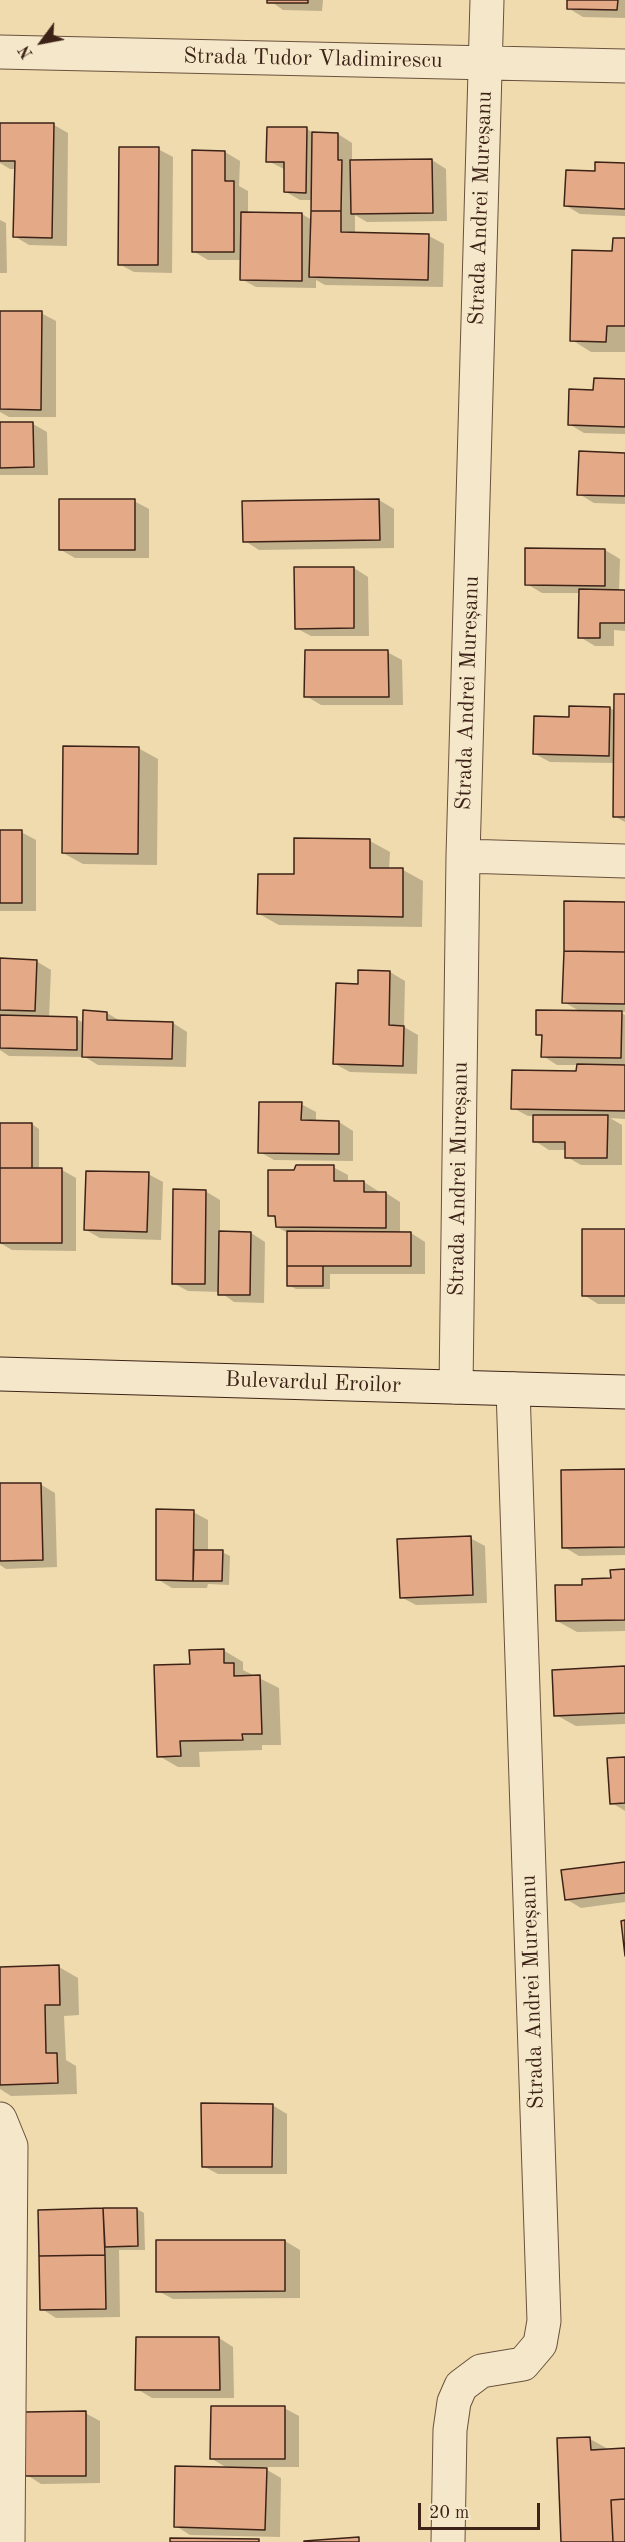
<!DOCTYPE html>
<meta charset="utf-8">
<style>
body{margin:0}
#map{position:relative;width:625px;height:2542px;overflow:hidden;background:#efdbae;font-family:"Old Standard TT",serif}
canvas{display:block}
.north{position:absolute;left:12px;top:12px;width:60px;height:60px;-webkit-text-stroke:4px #f5e8ca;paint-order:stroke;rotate:238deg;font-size:16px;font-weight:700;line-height:24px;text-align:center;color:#3d2317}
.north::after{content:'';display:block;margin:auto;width:21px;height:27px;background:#3d2317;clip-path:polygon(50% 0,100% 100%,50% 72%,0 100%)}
.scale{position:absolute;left:418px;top:2503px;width:122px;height:27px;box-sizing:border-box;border:3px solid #3d2317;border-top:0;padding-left:8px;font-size:18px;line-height:21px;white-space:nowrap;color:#3d2317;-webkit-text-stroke:4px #f5e8ca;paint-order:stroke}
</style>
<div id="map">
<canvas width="625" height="2542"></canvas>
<div class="north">N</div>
<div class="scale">20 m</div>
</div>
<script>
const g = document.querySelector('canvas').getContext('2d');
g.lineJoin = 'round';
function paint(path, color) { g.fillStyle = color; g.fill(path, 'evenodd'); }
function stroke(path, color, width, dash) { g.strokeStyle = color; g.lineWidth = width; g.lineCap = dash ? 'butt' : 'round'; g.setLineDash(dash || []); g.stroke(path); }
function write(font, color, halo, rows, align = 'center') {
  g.font = font + ' "Old Standard TT",serif'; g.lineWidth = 5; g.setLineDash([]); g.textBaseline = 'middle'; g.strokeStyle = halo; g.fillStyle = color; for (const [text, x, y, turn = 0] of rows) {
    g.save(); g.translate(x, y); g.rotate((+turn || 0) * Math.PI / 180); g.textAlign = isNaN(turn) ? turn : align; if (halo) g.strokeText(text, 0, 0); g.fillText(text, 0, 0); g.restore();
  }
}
const shadow = new Path2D(`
 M 269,0 L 323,0 L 322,11 L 283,10 Z
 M 569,0 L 625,0 L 625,18 L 583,17 L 568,8 Z
 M 0,124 L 54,125 L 68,133 L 67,246 L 29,245 L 14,236 L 16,169 L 10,169 L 0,163 Z
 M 307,129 L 315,134 L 338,134 L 352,143 L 352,161 L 432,160 L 446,169 L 447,221 L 367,222 L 355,215 L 355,234 L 429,236 L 444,244 L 443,287 L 325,285 L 316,280 L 316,288 L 256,287 L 241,279 L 242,260 L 208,260 L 193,251 L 225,152 L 240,161 L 239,186 L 248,191 L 248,214 L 302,214 L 312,220 L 312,200 L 300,200 L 286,192 L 286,170 L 268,161 Z
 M 158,149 L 173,157 L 172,273 L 134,272 L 119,264 Z
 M 625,165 L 625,216 L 580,214 L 565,205 Z
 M 0,220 L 6,223 L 7,273 L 0,273 Z
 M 625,239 L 625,352 L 591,352 L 572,340 L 614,252 Z
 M 0,313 L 41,313 L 56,321 L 56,417 L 9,417 L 0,412 Z
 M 625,380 L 625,434 L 584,433 L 569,424 L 595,391 Z
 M 0,424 L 33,424 L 47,432 L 48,475 L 0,475 Z
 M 625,455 L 625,504 L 594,503 L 579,494 Z
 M 379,500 L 394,509 L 394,548 L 259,550 L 245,541 Z
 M 134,501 L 149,509 L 149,558 L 75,558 L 61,550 Z
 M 605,550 L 620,559 L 619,591 L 625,591 L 625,631 L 614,630 L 614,646 L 595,646 L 580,637 L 581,593 L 542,593 L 527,584 Z
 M 354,568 L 368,577 L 369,636 L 311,636 L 296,628 Z
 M 387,652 L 402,660 L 403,705 L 321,705 L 306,696 Z
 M 625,695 L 625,822 L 614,816 L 615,763 L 550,762 L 535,754 L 570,718 L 610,708 L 615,711 Z
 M 138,748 L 158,759 L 157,865 L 83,864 L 63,853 Z
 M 0,832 L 21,832 L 36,840 L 36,911 L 0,911 Z
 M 370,841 L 390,852 L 389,870 L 403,870 L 423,881 L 422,927 L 279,925 L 259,914 L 296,876 Z
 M 625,904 L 625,1012 L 619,1012 L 625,1015 L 625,1119 L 610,1118 L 622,1125 L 622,1165 L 581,1165 L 567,1157 L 567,1150 L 549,1150 L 535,1141 L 534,1116 L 528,1116 L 513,1108 L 578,1073 L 578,1065 L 557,1065 L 543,1056 L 543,1037 L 537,1034 L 581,1012 L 564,1002 Z
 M 0,960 L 36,961 L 51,970 L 49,1018 L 77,1019 L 84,1023 L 107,1013 L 122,1022 L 173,1023 L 187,1032 L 186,1067 L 98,1065 L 85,1057 L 9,1056 L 0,1050 Z
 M 390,972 L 405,981 L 404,1027 L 418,1035 L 417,1074 L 350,1072 L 335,1064 L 359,985 Z
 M 301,1104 L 316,1112 L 316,1122 L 339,1122 L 353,1131 L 353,1161 L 274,1160 L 260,1152 Z
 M 0,1124 L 32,1124 L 39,1129 L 39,1170 L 62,1170 L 76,1178 L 76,1251 L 12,1250 L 0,1243 Z
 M 333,1167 L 348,1175 L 348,1182 L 364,1182 L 378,1191 L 378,1193 L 386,1193 L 400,1202 L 400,1233 L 411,1233 L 425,1242 L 425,1274 L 330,1274 L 330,1289 L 296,1289 L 288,1285 L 288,1233 L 277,1227 L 277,1219 L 270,1215 Z
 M 148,1174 L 163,1182 L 161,1240 L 100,1238 L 86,1230 Z
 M 205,1191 L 220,1200 L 220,1233 L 251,1233 L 265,1242 L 264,1303 L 234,1302 L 220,1292 L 188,1291 L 173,1283 Z
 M 625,1231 L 625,1304 L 598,1304 L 584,1295 Z
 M 625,1470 L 625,1555 L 579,1556 L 564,1547 Z
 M 40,1484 L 55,1493 L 57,1567 L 6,1569 L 0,1565 L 0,1485 Z
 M 193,1512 L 208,1520 L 208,1551 L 222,1552 L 230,1556 L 229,1585 L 208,1584 L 207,1588 L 172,1588 L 157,1579 Z
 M 470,1538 L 485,1546 L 487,1603 L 416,1605 L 401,1597 Z
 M 625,1571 L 625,1631 L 577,1632 L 557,1621 L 583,1586 L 612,1580 Z
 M 223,1650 L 243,1662 L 243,1670 L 279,1688 L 281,1745 L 262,1745 L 262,1750 L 199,1752 L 200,1767 L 178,1767 L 159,1756 L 192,1665 Z
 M 625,1668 L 625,1724 L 576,1726 L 556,1715 Z
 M 625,1758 L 625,1811 L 612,1803 Z
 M 625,1863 L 625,1902 L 581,1908 L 566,1899 Z
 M 59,1967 L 78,1978 L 79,2015 L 64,2016 L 66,2060 L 76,2066 L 77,2094 L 11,2096 L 0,2089 L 0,1969 Z
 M 272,2105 L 287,2114 L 287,2174 L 218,2174 L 203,2166 Z
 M 137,2209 L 144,2213 L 145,2250 L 119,2250 L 120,2317 L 56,2318 L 42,2309 L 39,2211 Z
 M 285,2241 L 300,2250 L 300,2298 L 173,2299 L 158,2291 Z
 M 219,2338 L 233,2347 L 234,2398 L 152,2398 L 137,2389 Z
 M 284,2408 L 299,2416 L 299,2467 L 262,2467 L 281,2478 L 280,2537 L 190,2535 L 176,2526 L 229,2469 L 212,2459 Z
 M 85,2413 L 100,2421 L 100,2483 L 41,2484 L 27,2475 Z
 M 590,2439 L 610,2450 L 625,2450 L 625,2542 L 562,2542 Z`);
const building = new Path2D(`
 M 267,0 L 308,0 L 308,3 L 267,3 Z
 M 567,0 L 618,0 L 617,10 L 567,9 Z
 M 0,123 L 54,123 L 52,238 L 13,237 L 15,161 L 0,161 Z
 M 267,127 L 307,127 L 306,193 L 284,192 L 284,162 L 266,162 Z
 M 312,132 L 338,133 L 338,160 L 342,160 L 341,211 L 311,211 Z
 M 119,147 L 159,147 L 158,265 L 118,265 Z
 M 192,150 L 225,151 L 225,181 L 234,181 L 234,252 L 192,252 Z
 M 432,159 L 433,213 L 351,214 L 350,160 Z
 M 595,162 L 625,163 L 625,209 L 564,206 L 566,170 L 595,171 Z
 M 311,211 L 341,211 L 341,232 L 429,234 L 428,280 L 309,277 Z
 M 241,212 L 302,213 L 302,281 L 240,280 Z
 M 613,238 L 625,238 L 625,326 L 607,326 L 606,342 L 570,341 L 572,250 L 612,251 Z
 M 0,311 L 42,311 L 41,410 L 0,409 Z
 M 594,378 L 625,379 L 625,427 L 568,425 L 569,389 L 593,390 Z
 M 0,422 L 33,422 L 34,467 L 0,468 Z
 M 579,451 L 625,453 L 625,496 L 577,495 Z
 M 59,499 L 135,499 L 135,550 L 59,550 Z
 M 379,499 L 380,540 L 243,542 L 242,501 Z
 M 525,548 L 605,549 L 605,586 L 525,585 Z
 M 294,567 L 354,567 L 354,628 L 295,629 Z
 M 579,589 L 625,590 L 625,623 L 600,623 L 600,638 L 578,638 Z
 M 305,650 L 388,650 L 389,697 L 304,697 Z
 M 614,694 L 625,694 L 625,817 L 613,817 Z
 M 569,706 L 610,707 L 609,756 L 533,754 L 534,716 L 569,717 Z
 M 63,746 L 139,747 L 138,854 L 62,853 Z
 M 0,830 L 22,830 L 22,903 L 0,903 Z
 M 294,838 L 370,839 L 370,868 L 403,868 L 403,917 L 257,914 L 258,874 L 294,874 Z
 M 564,901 L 625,902 L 625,952 L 564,951 Z
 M 564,951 L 625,952 L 625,1004 L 562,1003 Z
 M 0,958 L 37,960 L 35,1011 L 0,1010 Z
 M 358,970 L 390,971 L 389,1025 L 404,1026 L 403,1066 L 333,1064 L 336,983 L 358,984 Z
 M 83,1010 L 107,1012 L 107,1020 L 173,1022 L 172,1059 L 82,1057 Z
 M 536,1010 L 622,1011 L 621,1058 L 541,1057 L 542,1035 L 536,1035 Z
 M 0,1015 L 77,1017 L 77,1050 L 0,1048 Z
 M 577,1064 L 625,1065 L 625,1111 L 511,1109 L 512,1070 L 576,1071 Z
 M 259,1102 L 302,1102 L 301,1120 L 339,1121 L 339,1154 L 258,1153 Z
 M 533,1115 L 608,1115 L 607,1158 L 565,1158 L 565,1142 L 533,1142 Z
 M 0,1123 L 32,1123 L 32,1168 L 0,1168 Z
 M 296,1165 L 334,1165 L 334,1181 L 364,1181 L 364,1192 L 386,1192 L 386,1228 L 276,1227 L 275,1216 L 268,1216 L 268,1170 L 294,1170 Z
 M 0,1168 L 62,1168 L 62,1243 L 0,1243 Z
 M 86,1171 L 149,1172 L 147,1232 L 84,1230 Z
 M 173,1189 L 206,1190 L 205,1284 L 172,1284 Z
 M 582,1229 L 625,1229 L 625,1296 L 582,1296 Z
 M 219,1231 L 251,1232 L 250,1295 L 218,1295 Z
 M 287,1231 L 411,1232 L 411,1266 L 287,1266 Z
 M 287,1266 L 323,1266 L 323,1286 L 287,1286 Z
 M 625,1469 L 625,1547 L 562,1548 L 561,1470 Z
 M 0,1483 L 41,1483 L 43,1560 L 0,1561 Z
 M 156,1509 L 194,1510 L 193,1581 L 156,1580 Z
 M 471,1536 L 473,1595 L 400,1598 L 397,1539 Z
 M 194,1550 L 223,1550 L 222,1581 L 193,1581 Z
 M 625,1569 L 625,1620 L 556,1621 L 555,1585 L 582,1585 L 582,1579 L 611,1578 L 610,1570 Z
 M 224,1649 L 224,1663 L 234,1663 L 234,1676 L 260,1675 L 262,1734 L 242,1734 L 243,1740 L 180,1741 L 181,1756 L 157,1757 L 154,1665 L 190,1664 L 189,1650 Z
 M 625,1666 L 625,1713 L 554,1716 L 552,1670 Z
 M 625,1757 L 625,1803 L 610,1804 L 607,1758 Z
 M 625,1862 L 625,1893 L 565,1900 L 561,1870 Z
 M 625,1920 L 625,1956 L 621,1921 Z
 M 59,1965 L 60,2005 L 45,2005 L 46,2053 L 57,2053 L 58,2083 L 0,2085 L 0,1967 Z
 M 201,2103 L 273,2104 L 272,2167 L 202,2167 Z
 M 103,2208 L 137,2208 L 138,2246 L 105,2247 Z
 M 103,2208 L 105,2255 L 39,2256 L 38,2210 Z
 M 156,2240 L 285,2240 L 285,2291 L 156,2292 Z
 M 105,2255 L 106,2309 L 40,2310 L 39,2256 Z
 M 136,2337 L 219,2337 L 220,2390 L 135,2390 Z
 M 211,2406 L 285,2406 L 285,2459 L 210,2459 Z
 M 86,2411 L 86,2476 L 25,2476 L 24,2412 Z
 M 590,2437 L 591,2450 L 625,2448 L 625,2499 L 611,2500 L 613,2542 L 561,2542 L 557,2438 Z
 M 175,2466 L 267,2468 L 265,2530 L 174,2527 Z
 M 625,2499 L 625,2542 L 613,2542 L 611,2500 Z
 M 359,2537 L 359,2542 L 304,2542 L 304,2541 Z
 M 170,2538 L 259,2539 L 259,2542 L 170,2542 Z`);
const minor = new Path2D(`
 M 0,52 L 625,66
 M 463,856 L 625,861
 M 456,1387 L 463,856 L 487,0
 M 0,2119 L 11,2146 L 8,2542
 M 448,2542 L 450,2430 L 454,2402 L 461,2386 L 481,2371 L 523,2364 L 540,2344 L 544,2321 L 513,1389`);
const secondary = new Path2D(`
 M 0,1374 L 625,1392`);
const streetNames = [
 ["Strada Tudor Vladimirescu",313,59,1],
 ["Strada Andrei Mureșanu",481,208,-88],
 ["Strada Andrei Mureșanu",468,693,-88],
 ["Strada Andrei Mureșanu",459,1179,-89],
 ["Bulevardul Eroilor",313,1383,2],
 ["Strada Andrei Mureșanu",533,1992,-92]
];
paint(shadow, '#0003');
paint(building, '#e4a986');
stroke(building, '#3d2317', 1.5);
stroke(minor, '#6a513d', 35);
stroke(secondary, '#3d2317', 35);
stroke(minor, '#f5e8ca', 33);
stroke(secondary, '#f5e8ca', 33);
write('22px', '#3d2317', '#f5e8ca', streetNames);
</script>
